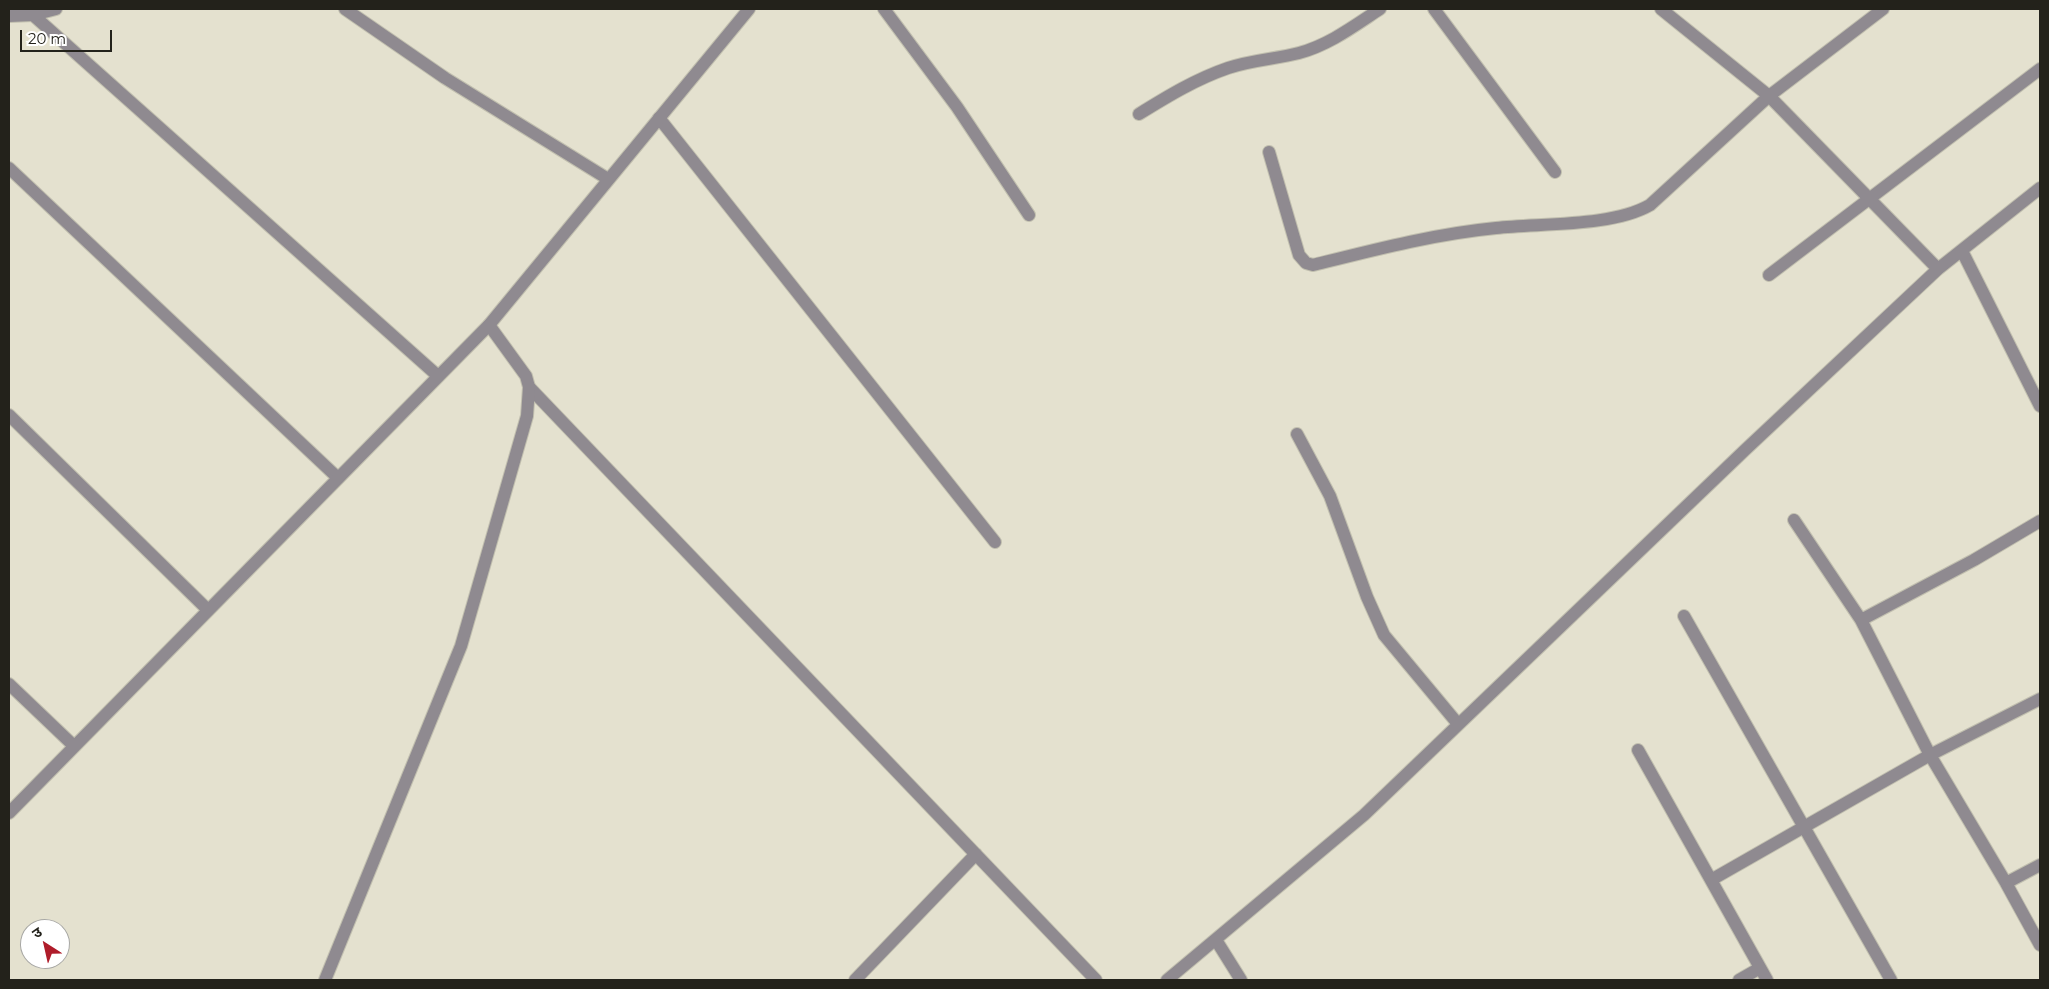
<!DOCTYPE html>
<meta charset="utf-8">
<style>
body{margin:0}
#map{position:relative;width:2049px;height:989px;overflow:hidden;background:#e4e1cf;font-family:Montserrat,"Noto Sans Devanagari",sans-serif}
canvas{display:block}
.frame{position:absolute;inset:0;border:10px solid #23221b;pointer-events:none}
.north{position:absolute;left:20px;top:919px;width:50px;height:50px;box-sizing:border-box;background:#fff;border:1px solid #a7a7a4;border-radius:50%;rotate:325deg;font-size:14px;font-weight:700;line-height:20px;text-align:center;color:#23221b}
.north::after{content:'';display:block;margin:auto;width:18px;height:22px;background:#af1c2a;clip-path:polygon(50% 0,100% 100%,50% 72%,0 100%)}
.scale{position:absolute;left:20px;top:30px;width:92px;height:22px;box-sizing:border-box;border:2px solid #23221b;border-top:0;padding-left:6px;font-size:15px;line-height:18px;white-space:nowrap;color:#23221b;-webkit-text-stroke:4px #fff;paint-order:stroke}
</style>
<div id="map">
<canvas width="2049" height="989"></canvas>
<div class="frame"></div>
<div class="north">उ</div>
<div class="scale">20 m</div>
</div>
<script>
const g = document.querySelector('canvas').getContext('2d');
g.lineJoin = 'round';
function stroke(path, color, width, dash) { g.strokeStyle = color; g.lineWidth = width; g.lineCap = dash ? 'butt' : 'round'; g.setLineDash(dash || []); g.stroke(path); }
const service = new Path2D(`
 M 33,15 L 438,376
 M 659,118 L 995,542
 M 9,168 L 338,478
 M 529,387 L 1096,980
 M 9,415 L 208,610
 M 9,684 L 74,746
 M 855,980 L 976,854`);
const minor = new Path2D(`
 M 345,9 L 445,78 L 608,179
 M 884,9 L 957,107 L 1029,215
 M 1434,9 L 1555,172
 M 1661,9 L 1769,96 L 1938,269
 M 9,16 L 33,15 L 56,9
 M 1139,114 C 1168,96 1196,79 1228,68 C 1251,60 1276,59 1299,53 C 1329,45 1354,26 1380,9
 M 1269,152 L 1299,255 L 1306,263 L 1313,265 C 1373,250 1434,234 1496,228 C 1540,223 1612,227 1650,205 L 1769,96 L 1883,9
 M 1962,251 L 2040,406
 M 1769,275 L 2040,69
 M 1297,434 L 1330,496 L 1367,597 L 1384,635 L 1458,724
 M 1794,520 L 1861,620 L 1930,755 L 2006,883 L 2040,945
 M 1684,616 L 1891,980
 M 1861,620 L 1974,560 L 2040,521
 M 1638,750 L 1767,980
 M 1711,880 L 1930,755 L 2040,699
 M 2006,883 L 2040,865
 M 1216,940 L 1241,980
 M 325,980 L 461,646 L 527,416 L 529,387 L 526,376 L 489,325
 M 1167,980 L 1364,815 L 1745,450 L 1938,269 L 2040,188
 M 1739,980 L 1760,968`);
const tertiary = new Path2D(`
 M 9,813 L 489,325 L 749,9`);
stroke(service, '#c1bfaf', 14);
stroke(minor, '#c1bfaf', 14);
stroke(tertiary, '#c1bfaf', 14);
stroke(service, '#8f8a90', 12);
stroke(minor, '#8f8a90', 12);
stroke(tertiary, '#8f8a90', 12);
</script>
